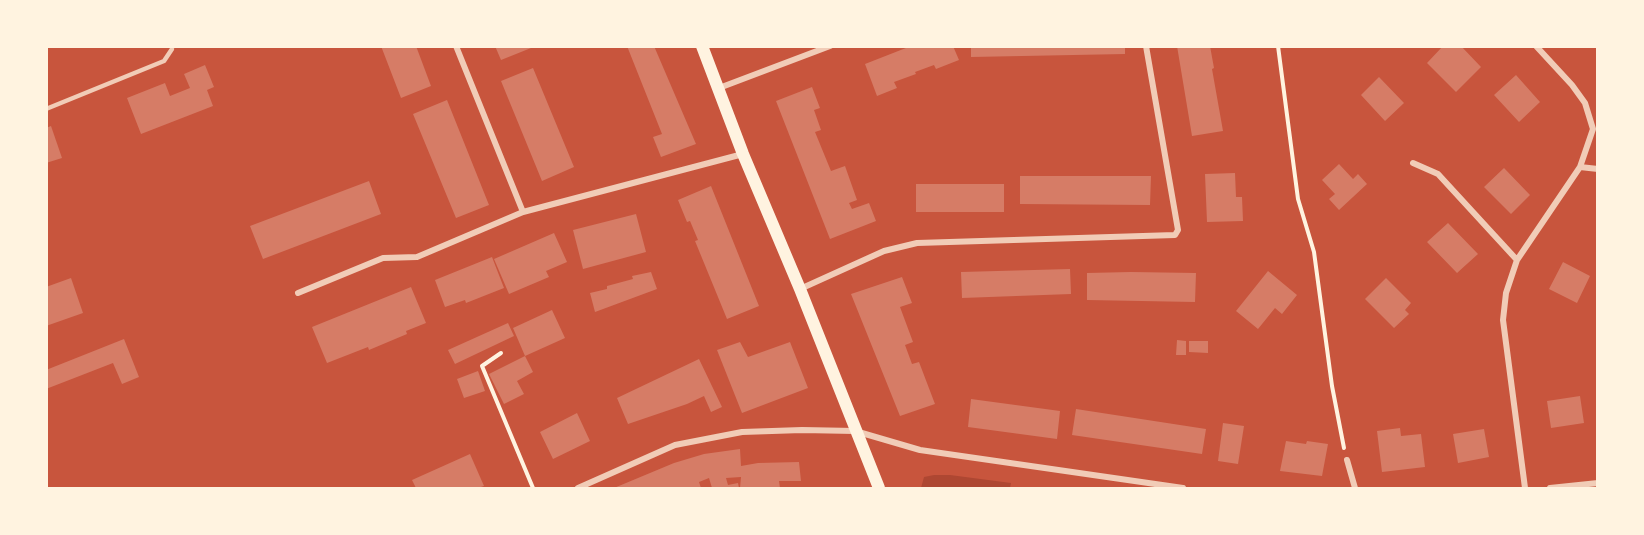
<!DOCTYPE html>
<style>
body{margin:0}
#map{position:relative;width:1644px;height:535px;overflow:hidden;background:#c8553d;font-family:Literata,serif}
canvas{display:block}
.frame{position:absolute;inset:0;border:48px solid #fff3e0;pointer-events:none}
</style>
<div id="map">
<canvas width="1644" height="535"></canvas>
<div class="frame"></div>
</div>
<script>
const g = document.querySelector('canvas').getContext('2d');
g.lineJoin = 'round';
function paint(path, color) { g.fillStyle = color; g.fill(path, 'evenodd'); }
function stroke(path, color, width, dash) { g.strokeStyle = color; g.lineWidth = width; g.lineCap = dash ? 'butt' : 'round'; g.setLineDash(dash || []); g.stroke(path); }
const green = new Path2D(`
 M 934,475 L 950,475 L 1011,483 L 1010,488 L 921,488 L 924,477 Z`);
const building = new Path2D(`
 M 381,46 L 416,46 L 431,86 L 401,98 Z
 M 495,46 L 530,46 L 531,48 L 501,60 Z
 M 627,46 L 654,46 L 696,144 L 661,157 L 653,137 L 662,134 Z
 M 911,46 L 953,46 L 959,60 L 936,69 L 934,65 L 915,72 L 916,74 L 894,82 L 897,88 L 877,96 L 865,64 Z
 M 971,46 L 1125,46 L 1125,54 L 971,57 Z
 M 1177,46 L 1210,46 L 1214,68 L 1212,69 L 1223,131 L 1192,136 Z
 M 1443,46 L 1461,46 L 1481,67 L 1456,92 L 1427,63 Z
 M 205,65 L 214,87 L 207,90 L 213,106 L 141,134 L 127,98 L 165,83 L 170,96 L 190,88 L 184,74 Z
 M 533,68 L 574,167 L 542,181 L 501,81 Z
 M 1516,75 L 1540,102 L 1519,122 L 1494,95 Z
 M 1379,77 L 1404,103 L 1385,121 L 1361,95 Z
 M 812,87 L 820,108 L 814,110 L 821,130 L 815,132 L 831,171 L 845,166 L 857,200 L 849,203 L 852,209 L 869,203 L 876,221 L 830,239 L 776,101 Z
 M 447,100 L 489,205 L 456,218 L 413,114 Z
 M 51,126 L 62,158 L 46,163 L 46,128 Z
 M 1339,164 L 1353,179 L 1358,174 L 1367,184 L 1339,210 L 1329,199 L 1335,194 L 1322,180 Z
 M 1504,168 L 1530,195 L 1511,214 L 1484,187 Z
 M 1235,173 L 1236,197 L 1242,197 L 1243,221 L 1207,222 L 1205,174 Z
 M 1020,176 L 1151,176 L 1150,205 L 1020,204 Z
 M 369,181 L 381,214 L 263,259 L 250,226 Z
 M 916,184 L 1004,184 L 1004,212 L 916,212 Z
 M 711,186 L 759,306 L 727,319 L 695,241 L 698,240 L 690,221 L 687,222 L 678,200 Z
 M 636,214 L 646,252 L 583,269 L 573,230 Z
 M 1448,223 L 1478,254 L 1457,273 L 1427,242 Z
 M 554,233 L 567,262 L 546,271 L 549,277 L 509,294 L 494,259 Z
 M 492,257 L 504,288 L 466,303 L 465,300 L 445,307 L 435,280 Z
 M 1563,262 L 1590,276 L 1577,303 L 1549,289 Z
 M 1070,269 L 1071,294 L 962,298 L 961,272 Z
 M 1268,271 L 1297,295 L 1282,314 L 1275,308 L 1258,329 L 1236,311 Z
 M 651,272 L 657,289 L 595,312 L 590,293 L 607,289 L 607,286 L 633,279 L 632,276 Z
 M 1131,272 L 1196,273 L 1195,302 L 1087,300 L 1087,273 Z
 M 902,277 L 912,303 L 900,307 L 913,342 L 905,345 L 912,364 L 919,362 L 935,404 L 900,416 L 851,294 Z
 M 71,278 L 83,313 L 46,326 L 46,287 Z
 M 1386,278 L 1411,303 L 1405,310 L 1409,314 L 1394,328 L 1365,299 Z
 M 411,287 L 426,323 L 406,331 L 407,334 L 369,350 L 368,347 L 327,363 L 312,327 Z
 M 552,310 L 565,338 L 525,356 L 513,328 Z
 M 508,323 L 514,336 L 455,364 L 448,350 Z
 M 124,339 L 139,377 L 122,384 L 113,363 L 46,389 L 46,370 Z
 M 1177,340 L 1186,341 L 1186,355 L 1176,355 Z
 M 1189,341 L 1208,341 L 1208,353 L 1189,352 Z
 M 740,342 L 748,357 L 790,342 L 808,388 L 742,413 L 717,350 Z
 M 525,356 L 533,372 L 517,381 L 524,394 L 504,404 L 489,374 Z
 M 699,359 L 722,407 L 711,412 L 704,396 L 687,404 L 628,424 L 617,398 Z
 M 478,371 L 485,391 L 464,398 L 457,379 Z
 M 1580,396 L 1584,423 L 1551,428 L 1547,401 Z
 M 971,399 L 1060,411 L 1057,439 L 968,427 Z
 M 1076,409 L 1206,429 L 1202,454 L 1072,435 Z
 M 577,413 L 590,441 L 553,459 L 540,432 Z
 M 1223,423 L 1244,426 L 1238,464 L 1218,461 Z
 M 1400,428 L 1401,436 L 1421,434 L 1425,467 L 1382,472 L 1377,431 Z
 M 1484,429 L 1489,457 L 1458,463 L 1453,434 Z
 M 1286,441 L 1306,444 L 1307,441 L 1328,444 L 1322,476 L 1280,471 Z
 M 740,449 L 741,466 L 758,463 L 799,462 L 801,481 L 779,481 L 780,488 L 740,488 L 741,477 L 726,478 L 728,485 L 738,483 L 739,488 L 712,488 L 709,478 L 699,482 L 701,488 L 614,488 L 674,463 L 704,454 Z
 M 470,454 L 484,486 L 478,488 L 416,488 L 412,480 Z`);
const path = new Path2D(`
 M 1278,46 L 1298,199 L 1314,252 L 1332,386 L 1344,448
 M 501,353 L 482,366 L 533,488`);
const service = new Path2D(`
 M 46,109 L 164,61 L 172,49`);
const minor = new Path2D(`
 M 456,46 L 523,212
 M 719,88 L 830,46
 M 1413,163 L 1438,174 L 1517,260
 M 1580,167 L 1598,169
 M 800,289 L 884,251 L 917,243 L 1175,235 L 1178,230 L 1146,46
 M 298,293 L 383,258 L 417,257 L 523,212 L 743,154
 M 1347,460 L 1355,488
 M 578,488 L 675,445 L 742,432 L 802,430 L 855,431 L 920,450 L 1183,488
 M 1525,488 L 1503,320 L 1506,293 L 1517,260 L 1580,167 L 1593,129 L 1585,103 L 1572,85 L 1536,46
 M 1550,488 L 1598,483`);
const secondary = new Path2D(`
 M 702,46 L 743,154 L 800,289 L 879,488`);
paint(green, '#ae4732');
paint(building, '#d67c66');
stroke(path, '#fff3e0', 4);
stroke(service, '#f1ccb7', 4.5);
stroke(minor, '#f1ccb7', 6);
stroke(secondary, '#fff3e0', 12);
</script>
